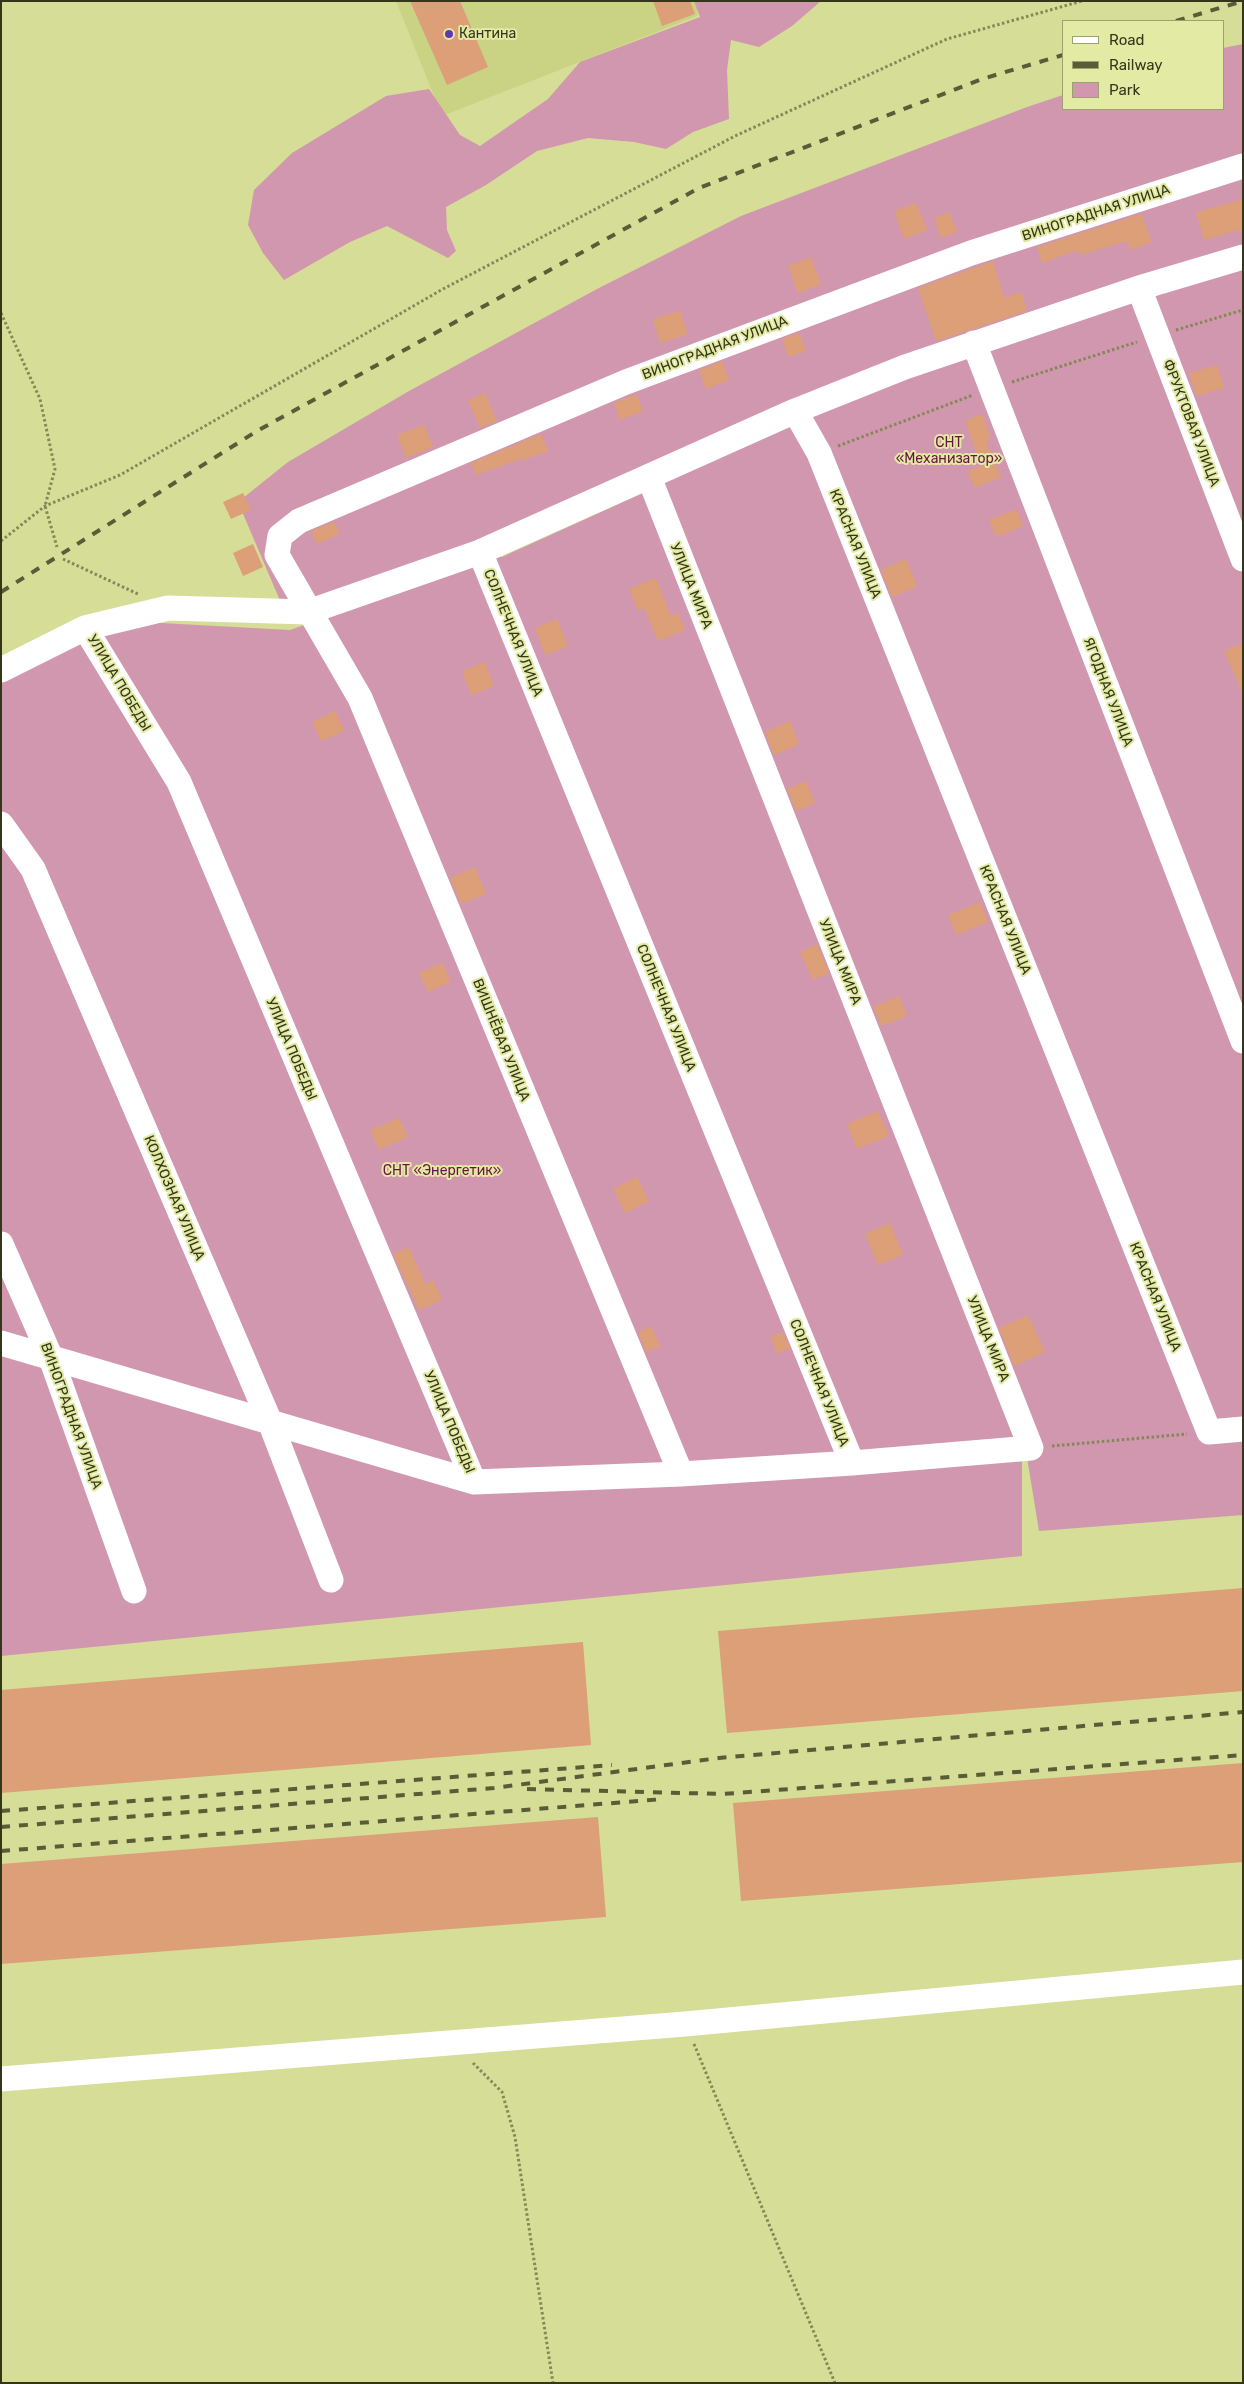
<!DOCTYPE html>
<meta charset="utf-8">
<style>
body{margin:0}
#map{position:relative;width:1244px;height:2384px;overflow:hidden;background:#d5dd97;font-family:Rubik,sans-serif}
canvas{display:block}
.frame{position:absolute;inset:0;border:2px solid #34361a;pointer-events:none}
.legend{position:absolute;left:1062px;top:20px;width:162px;height:90px;box-sizing:border-box;background:#e2eaa4;border:1px solid #9ca26d;margin:0;padding:6px 9px;list-style:none;font-size:15px;color:#34361a}
.legend li{display:flex;align-items:center;gap:10px;height:25px}
.legend b{width:25px;border:1px solid #9ca26d}
</style>
<div id="map">
<canvas width="1244" height="2384"></canvas>
<div class="frame"></div>
<ul class="legend">
<li><b style="height:6px;background:#fff"></b>Road</li>
<li><b style="height:6px;background:#595c36"></b>Railway</li>
<li><b style="height:14px;background:#d197ae"></b>Park</li>
</ul>
</div>
<script>
const g = document.querySelector('canvas').getContext('2d');
g.lineJoin = 'round';
function paint(path, color) { g.fillStyle = color; g.fill(path, 'evenodd'); }
function stroke(path, color, width, dash) { g.strokeStyle = color; g.lineWidth = width; g.lineCap = dash ? 'butt' : 'round'; g.setLineDash(dash || []); g.stroke(path); }
function write(font, color, halo, rows, align = 'center') {
  g.font = font + ' Rubik,sans-serif'; g.lineWidth = 4; g.setLineDash([]); g.textBaseline = 'middle'; g.strokeStyle = halo; g.fillStyle = color; for (const [text, x, y, turn = 0] of rows) {
    g.save(); g.translate(x, y); g.rotate((+turn || 0) * Math.PI / 180); g.textAlign = isNaN(turn) ? turn : align; if (halo) g.strokeText(text, 0, 0); g.fillText(text, 0, 0); g.restore();
  }
}
const built = new Path2D(`
 M 396,1 L 698,1 L 697,16 L 442,116 Z`);
const green = new Path2D(`
 M 694,1 L 821,1 L 792,26 L 759,47 L 731,40 L 727,70 L 729,119 L 693,132 L 666,149 L 634,142 L 588,138 L 537,151 L 486,185 L 446,207 L 447,230 L 456,251 L 448,258 L 387,226 L 350,242 L 284,280 L 263,253 L 248,225 L 254,190 L 292,153 L 386,96 L 429,89 L 460,135 L 480,146 L 548,99 L 580,62 L 700,17 Z
 M 1243,44 L 1243,1515 L 1039,1531 L 1024,1439 L 645,487 L 483,552 L 502,557 L 645,492 L 1022,1441 L 1022,1556 L 1,1656 L 1,663 L 87,619 L 290,630 L 307,624 L 304,620 L 290,624 L 238,502 L 288,462 L 409,391 L 597,289 L 741,216 L 1027,107 L 1063,95 L 1063,109 L 1223,109 L 1223,48 Z`);
const building = new Path2D(`
 M 410,1 L 460,1 L 488,67 L 447,85 Z
 M 653,1 L 690,1 L 695,14 L 662,26 Z
 M 1243,199 L 1243,229 L 1204,240 L 1196,212 Z
 M 916,203 L 927,230 L 904,239 L 894,211 Z
 M 949,212 L 957,232 L 941,238 L 934,218 Z
 M 1141,214 L 1152,242 L 1130,250 L 1127,241 L 1080,255 L 1078,250 L 1042,263 L 1037,247 Z
 M 811,257 L 821,284 L 798,293 L 788,266 Z
 M 993,261 L 1004,298 L 1021,292 L 1027,311 L 936,341 L 918,288 Z
 M 680,311 L 688,334 L 660,343 L 653,319 Z
 M 799,333 L 806,351 L 788,357 L 782,339 Z
 M 722,361 L 729,380 L 706,389 L 699,370 Z
 M 1217,365 L 1224,388 L 1196,396 L 1189,373 Z
 M 485,393 L 497,421 L 480,428 L 468,400 Z
 M 636,394 L 643,411 L 620,420 L 614,403 Z
 M 982,414 L 991,439 L 986,441 L 1001,477 L 975,488 L 967,471 L 981,466 L 965,421 Z
 M 424,425 L 433,447 L 406,458 L 397,435 Z
 M 541,434 L 548,451 L 521,461 L 520,459 L 476,475 L 471,463 Z
 M 243,493 L 251,510 L 231,519 L 223,502 Z
 M 1016,509 L 1023,526 L 996,537 L 989,520 Z
 M 334,522 L 340,534 L 317,544 L 311,531 Z
 M 253,544 L 263,567 L 243,576 L 233,553 Z
 M 906,559 L 917,586 L 892,597 L 881,570 Z
 M 656,578 L 671,616 L 678,613 L 685,630 L 658,641 L 644,608 L 638,611 L 629,589 Z
 M 557,619 L 568,646 L 545,655 L 535,628 Z
 M 1243,643 L 1243,695 L 1224,651 Z
 M 485,662 L 494,686 L 471,695 L 462,671 Z
 M 335,711 L 344,731 L 321,741 L 312,722 Z
 M 790,721 L 799,744 L 774,755 L 765,732 Z
 M 806,781 L 815,803 L 796,811 L 787,789 Z
 M 475,867 L 486,894 L 461,904 L 450,878 Z
 M 980,902 L 988,922 L 956,935 L 948,915 Z
 M 817,944 L 829,973 L 813,980 L 800,952 Z
 M 442,963 L 451,982 L 428,992 L 419,973 Z
 M 899,996 L 907,1016 L 881,1026 L 873,1007 Z
 M 878,1111 L 889,1136 L 857,1149 L 847,1124 Z
 M 399,1118 L 408,1137 L 379,1150 L 370,1130 Z
 M 637,1177 L 649,1201 L 625,1213 L 613,1189 Z
 M 890,1223 L 903,1255 L 878,1265 L 865,1234 Z
 M 409,1247 L 425,1284 L 433,1280 L 442,1300 L 419,1310 L 393,1254 Z
 M 1028,1315 L 1045,1352 L 1014,1366 L 999,1328 Z
 M 651,1326 L 660,1346 L 646,1352 L 638,1332 Z
 M 783,1332 L 790,1348 L 777,1354 L 770,1337 Z
 M 1243,1588 L 1243,1691 L 727,1733 L 718,1631 Z
 M 583,1642 L 591,1745 L 1,1793 L 1,1690 Z
 M 1243,1763 L 1243,1862 L 741,1901 L 733,1803 Z
 M 598,1817 L 606,1917 L 1,1964 L 1,1864 Z`);
const path = new Path2D(`
 M 1,313 L 40,399 L 55,469 L 45,506 L 57,547
 M 1176,330 L 1243,310
 M 1012,382 L 1137,342
 M 838,446 L 973,395
 M 1,541 L 45,506 L 120,475 L 443,289 L 735,136 L 947,39 L 1082,1
 M 63,559 L 138,594
 M 1052,1446 L 1187,1434
 M 694,2044 L 835,2383
 M 473,2063 L 502,2092 L 515,2137 L 553,2383`);
const minor = new Path2D(`
 M 1139,288 L 1243,559
 M 974,343 L 1243,1041
 M 795,411 L 819,453 L 1209,1432 L 1243,1429
 M 480,552 L 852,1463
 M 85,628 L 179,782 L 474,1482
 M 1,670 L 85,628 L 168,608 L 308,612 L 480,552 L 795,411 L 905,367 L 1139,288 L 1243,257
 M 1,824 L 33,869 L 270,1422 L 331,1580
 M 1,1244 L 51,1358 L 134,1591
 M 1,1343 L 474,1482 L 681,1474 L 852,1463 L 1031,1448 L 649,477
 M 681,1474 L 360,698 L 277,555 L 280,536 L 299,521 L 626,382 L 971,253 L 1243,166
 M 1,2079 L 685,2024 L 1243,1972`);
const rail = new Path2D(`
 M 1176,21 L 1243,1
 M 1,592 L 257,431 L 699,188 L 982,79 L 1063,55
 M 527,1789 L 723,1794 L 1243,1755
 M 1,1811 L 612,1765
 M 1,1827 L 494,1788 L 719,1758 L 1243,1712
 M 1,1851 L 664,1799`);
const markers = [
 [449,34,5,"#6039b1"]
];
const poiNames = [
 ["Кантина",459,34]
];
const streetNames = [
 ["ВИНОГРАДНАЯ УЛИЦА",1096,213,-18],
 ["ВИНОГРАДНАЯ УЛИЦА",715,348,-21],
 ["ФРУКТОВАЯ УЛИЦА",1191,423,69],
 ["КРАСНАЯ УЛИЦА",855,544,68],
 ["УЛИЦА МИРА",691,586,68],
 ["СОЛНЕЧНАЯ УЛИЦА",513,633,68],
 ["УЛИЦА ПОБЕДЫ",119,683,59],
 ["ЯГОДНАЯ УЛИЦА",1108,692,69],
 ["КРАСНАЯ УЛИЦА",1005,920,68],
 ["УЛИЦА МИРА",840,962,68],
 ["СОЛНЕЧНАЯ УЛИЦА",666,1008,68],
 ["ВИШНЁВАЯ УЛИЦА",501,1040,68],
 ["УЛИЦА ПОБЕДЫ",291,1049,67],
 ["КОЛХОЗНАЯ УЛИЦА",174,1198,67],
 ["КРАСНАЯ УЛИЦА",1155,1297,68],
 ["УЛИЦА МИРА",988,1339,68],
 ["СОЛНЕЧНАЯ УЛИЦА",819,1383,68],
 ["ВИНОГРАДНАЯ УЛИЦА",71,1416,70],
 ["УЛИЦА ПОБЕДЫ",449,1422,67]
];
const parkNames = [
 ["СНТ",949,443],
 ["«Механизатор»",949,459],
 ["СНТ «Энергетик»",442,1171]
];
paint(built, '#cad284');
paint(green, '#d197ae');
paint(building, '#dc9f78');
stroke(path, '#838857', 3, [2.5, 2.5]);
stroke(minor, '#fff', 25);
stroke(rail, '#595c36', 4, [9, 9]);
for (const [x, y, r, color] of markers) { const dot = new Path2D(); dot.arc(x, y, r, 0, 2 * Math.PI); g.fillStyle = color; g.fill(dot); stroke(dot, '#e2eaa4', 2); }
write('14px', '#34361a', '#e2eaa4', poiNames, 'left');
write('14px', '#34361a', '#e2eaa4', streetNames);
write('14px', '#6c1243', '#e2eaa4', parkNames);
</script>
